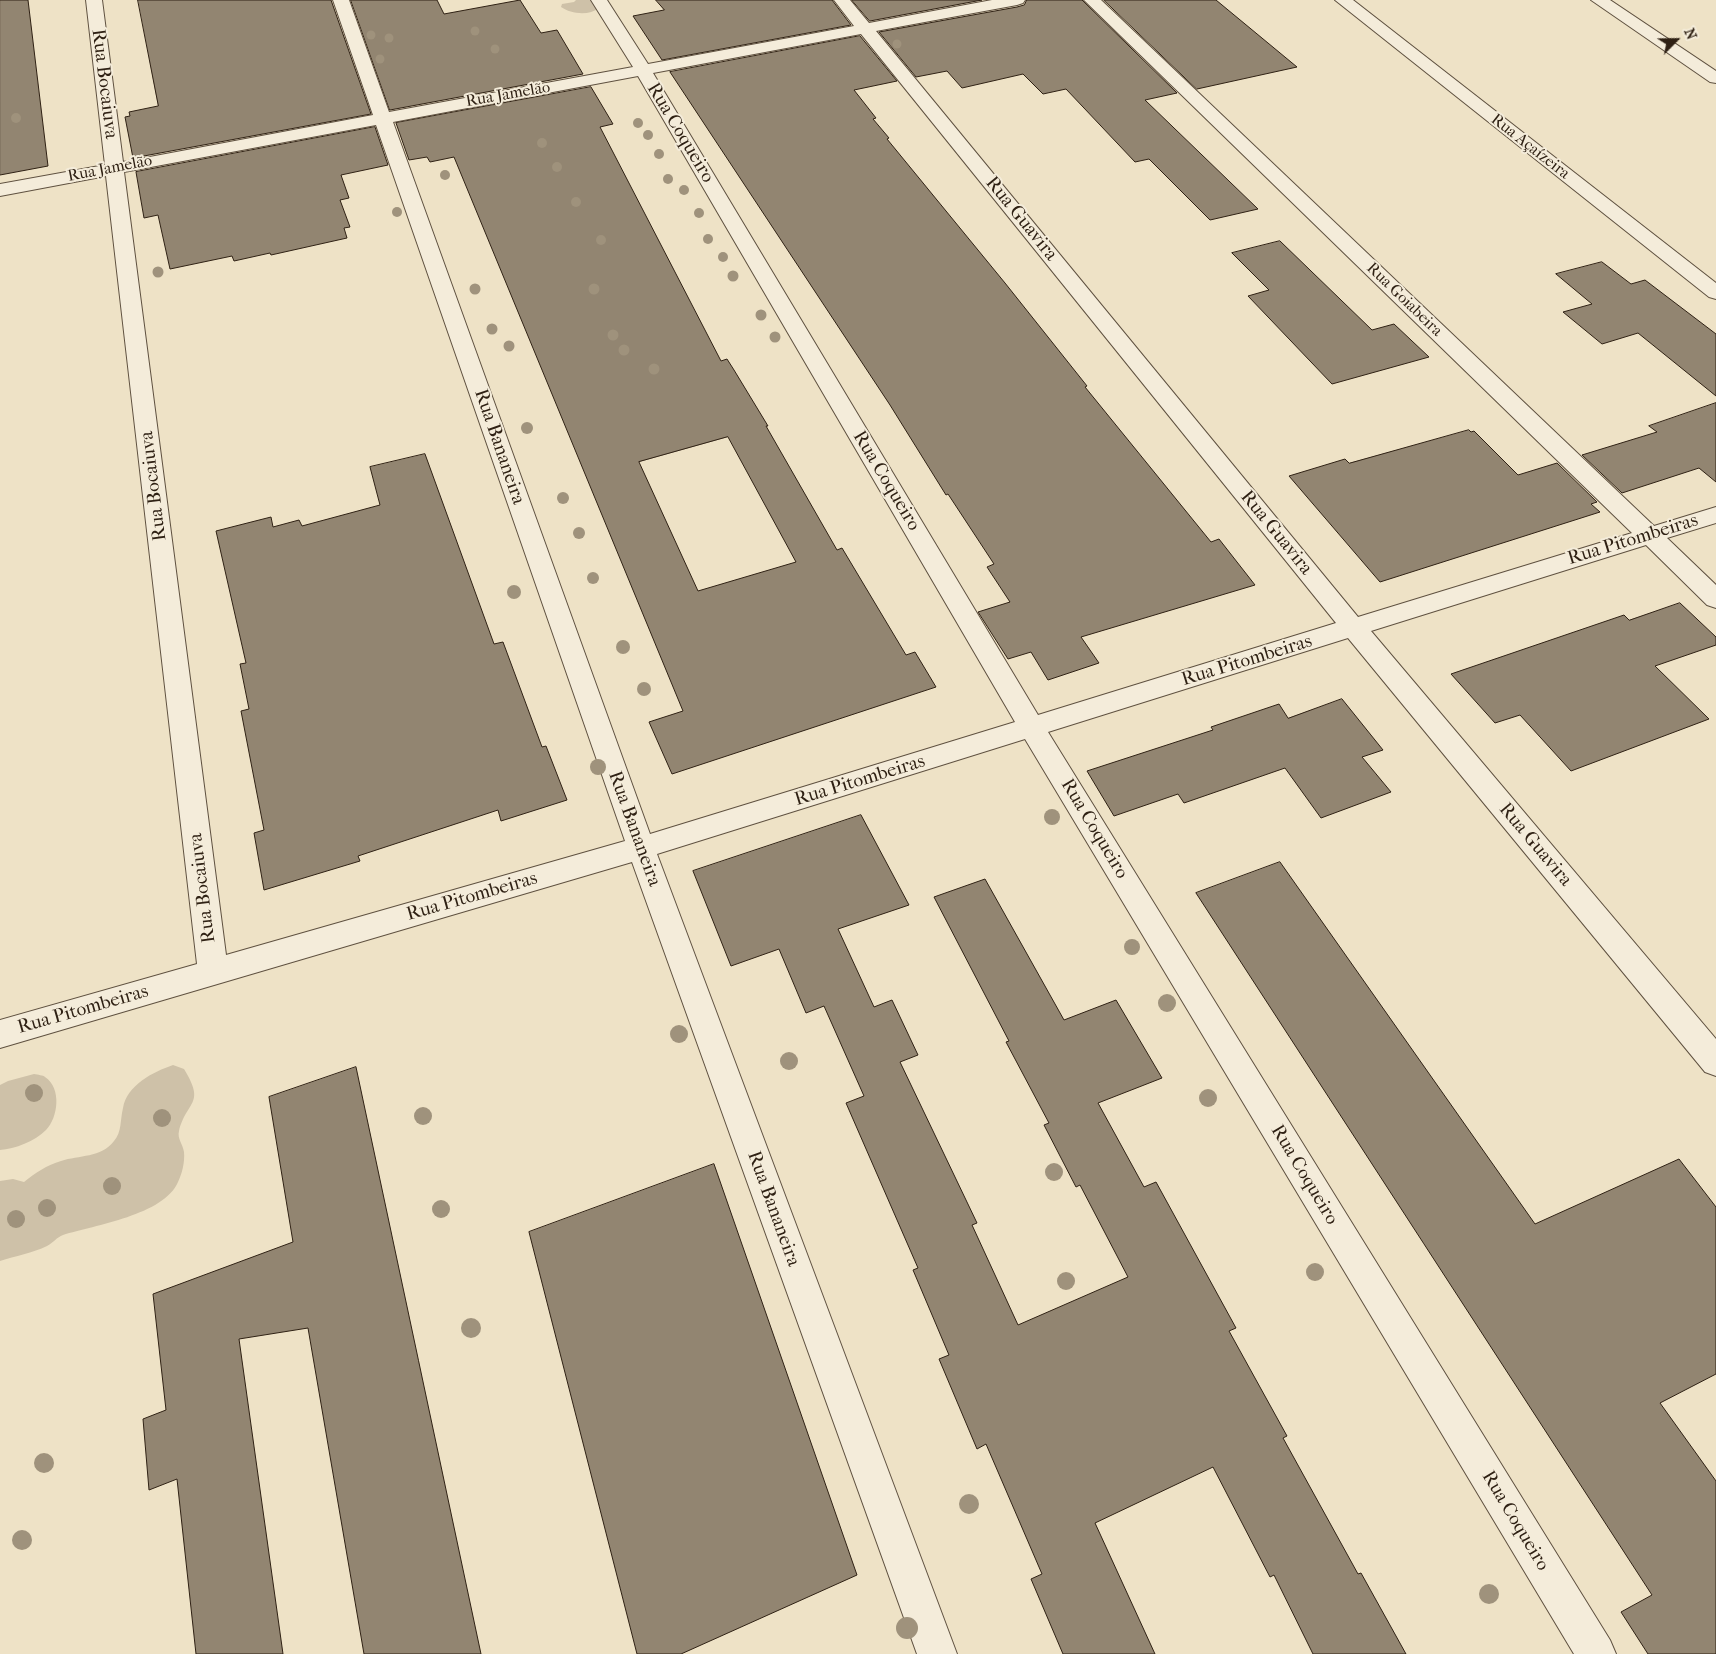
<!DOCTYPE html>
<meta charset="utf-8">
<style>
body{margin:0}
#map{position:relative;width:1716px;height:1654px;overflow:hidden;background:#eee2c6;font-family:"IM FELL French Canon",serif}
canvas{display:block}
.north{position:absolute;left:1651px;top:15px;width:50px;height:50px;-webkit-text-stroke:4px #f4ecda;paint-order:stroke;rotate:67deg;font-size:14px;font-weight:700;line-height:20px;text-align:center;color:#2f2114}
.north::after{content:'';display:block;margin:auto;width:18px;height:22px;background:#2f2114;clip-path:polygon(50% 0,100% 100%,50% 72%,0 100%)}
</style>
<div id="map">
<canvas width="1716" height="1654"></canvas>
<div class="north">N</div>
</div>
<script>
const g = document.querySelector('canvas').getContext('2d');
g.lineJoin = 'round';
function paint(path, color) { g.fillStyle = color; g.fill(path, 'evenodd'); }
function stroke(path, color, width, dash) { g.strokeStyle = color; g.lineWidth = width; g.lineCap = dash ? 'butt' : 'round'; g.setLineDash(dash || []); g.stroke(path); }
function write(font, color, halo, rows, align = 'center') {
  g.font = font + ' "IM FELL French Canon",serif'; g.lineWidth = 4; g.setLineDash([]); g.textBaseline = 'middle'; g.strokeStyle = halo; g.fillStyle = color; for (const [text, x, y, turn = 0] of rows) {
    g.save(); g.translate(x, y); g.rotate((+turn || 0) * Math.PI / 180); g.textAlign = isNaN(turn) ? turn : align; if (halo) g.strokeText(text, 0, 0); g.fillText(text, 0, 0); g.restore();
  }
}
const green = new Path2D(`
 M 576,0 L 598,0 L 599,8 C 589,16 571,14 561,7 L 562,4 L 574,2 Z
 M 173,1065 L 184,1069 C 206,1105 187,1100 179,1131 C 177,1139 183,1144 184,1152 C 185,1162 182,1174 178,1182 C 164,1215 95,1225 63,1235 C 57,1237 53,1243 47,1246 C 33,1253 15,1256 0,1261 L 0,1181 L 13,1179 L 24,1182 C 35,1173 47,1165 61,1161 C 79,1155 101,1158 114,1141 C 122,1132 120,1120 123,1108 C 127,1085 153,1072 173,1065 Z
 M 34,1074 C 38,1075 43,1075 45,1077 C 62,1088 58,1118 46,1130 C 35,1141 15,1149 0,1150 L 0,1085 L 8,1081 Z`);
const building = new Path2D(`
 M 0,0 L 28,0 L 48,166 L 0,175 Z
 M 138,0 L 331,0 L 371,114 L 133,158 L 125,117 L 130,116 L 129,112 L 158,106 Z
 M 351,0 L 437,0 L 444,14 L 520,0 L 541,33 L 557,30 L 583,74 L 390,110 Z
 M 656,0 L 832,0 L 851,25 L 662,60 L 633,16 L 664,10 Z
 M 852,0 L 982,0 L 870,21 Z
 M 1027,0 L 1082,0 L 1177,93 L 1145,100 L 1258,209 L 1210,220 L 1149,159 L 1135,162 L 1066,89 L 1043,94 L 1023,74 L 962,88 L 947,71 L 916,77 L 879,32 L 1017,7 L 1024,5 Z
 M 1104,0 L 1216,0 L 1297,67 L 1197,89 Z
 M 860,36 L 897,81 L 854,90 L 876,118 L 873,119 L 889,138 L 887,139 L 1005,283 L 1087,386 L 1085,387 L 1211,542 L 1219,539 L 1255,585 L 1081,637 L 1099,663 L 1048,680 L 1031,652 L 1008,659 L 978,612 L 1010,602 L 987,567 L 994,564 L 948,494 L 946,495 L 890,405 L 670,72 Z
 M 591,87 L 613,124 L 600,127 L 721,361 L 727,359 L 734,370 L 768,426 L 766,426 L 837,550 L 842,548 L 906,655 L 915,652 L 936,687 L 672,774 L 649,722 L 683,711 L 454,157 L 430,162 L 427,157 L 409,160 L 396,123 ZM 728,437 L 796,562 L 698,591 L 639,462 Z
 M 375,127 L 388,165 L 341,175 L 349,198 L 340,200 L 350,227 L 344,228 L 347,238 L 271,255 L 270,253 L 234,261 L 232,256 L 170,269 L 158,215 L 144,218 L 136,172 Z
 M 1280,241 L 1372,330 L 1394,324 L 1429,357 L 1332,384 L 1248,296 L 1269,290 L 1232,253 Z
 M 1602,262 L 1631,284 L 1645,280 L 1716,334 L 1716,396 L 1638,333 L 1602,344 L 1563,312 L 1592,304 L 1556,274 Z
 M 1716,403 L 1716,482 L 1699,468 L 1622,493 L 1582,455 L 1657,432 L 1649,426 Z
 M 1469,430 L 1471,432 L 1474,431 L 1518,475 L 1557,463 L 1597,502 L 1591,504 L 1600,512 L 1380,582 L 1289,476 L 1345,459 L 1349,463 Z
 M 425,454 L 494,644 L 503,642 L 542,747 L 546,746 L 567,800 L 501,821 L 498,810 L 358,856 L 360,861 L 264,890 L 254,833 L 264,830 L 241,711 L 249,709 L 240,664 L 246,663 L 216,531 L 271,517 L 273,527 L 299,520 L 302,526 L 380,505 L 370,467 Z
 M 1680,603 L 1716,637 L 1716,645 L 1655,666 L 1709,719 L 1571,771 L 1520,715 L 1495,723 L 1451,674 L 1624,615 L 1629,620 Z
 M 1342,699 L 1383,750 L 1362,757 L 1391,792 L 1321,818 L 1285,768 L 1184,803 L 1178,794 L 1114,816 L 1087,771 L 1213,730 L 1211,727 L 1279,704 L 1288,718 Z
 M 861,815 L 909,905 L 838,929 L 874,1007 L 892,1000 L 918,1055 L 900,1062 L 977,1223 L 972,1225 L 1018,1325 L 1128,1277 L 1080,1185 L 1076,1187 L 1044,1125 L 1049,1123 L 1006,1042 L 1009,1041 L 934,897 L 985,879 L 1064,1020 L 1116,1000 L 1162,1078 L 1098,1103 L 1144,1187 L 1156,1182 L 1236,1328 L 1229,1331 L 1287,1436 L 1283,1438 L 1358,1574 L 1361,1573 L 1406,1654 L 1313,1654 L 1274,1575 L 1270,1577 L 1213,1467 L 1095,1523 L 1155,1654 L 1063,1654 L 1031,1579 L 1042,1574 L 986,1444 L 977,1449 L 939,1359 L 949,1355 L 913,1270 L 918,1268 L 846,1103 L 864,1096 L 824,1006 L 806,1013 L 779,949 L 731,966 L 693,871 Z
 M 1280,862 L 1535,1224 L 1679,1159 L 1716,1207 L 1716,1374 L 1660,1403 L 1716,1481 L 1716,1654 L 1648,1654 L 1621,1612 L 1652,1595 L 1196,893 Z
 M 356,1067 L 481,1654 L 364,1654 L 308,1328 L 239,1339 L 283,1654 L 196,1654 L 177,1479 L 149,1490 L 143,1419 L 166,1410 L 153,1294 L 293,1242 L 269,1097 Z
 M 714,1164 L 857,1575 L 681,1654 L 637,1654 L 529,1232 Z`);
const street = new Path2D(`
 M 86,0 L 102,0 L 123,162 L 373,115 L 333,0 L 349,0 L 389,112 L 633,67 L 591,0 L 607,0 L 648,64 L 854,26 L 834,0 L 850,0 L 869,23 L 992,0 L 1025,0 L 1023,3 L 1017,5 L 876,31 L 1358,617 L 1632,533 L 1084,0 L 1101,0 L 1654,526 L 1716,507 L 1716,523 L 1667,538 L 1716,585 L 1716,608 L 1707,605 L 1646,545 L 1371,631 L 1716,1039 L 1716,1076 L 1705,1072 L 1348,638 L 1048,732 L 1610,1640 L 1616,1654 L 1574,1654 L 1025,739 L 657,854 L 957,1654 L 917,1654 L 632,862 L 0,1048 L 0,1020 L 197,964 L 106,176 L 0,196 L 0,184 L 105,165 ZM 861,34 L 1336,623 L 1038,715 L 653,73 ZM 638,76 L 1015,722 L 650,834 L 393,122 ZM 376,125 L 625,841 L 226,955 L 124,172 Z
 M 1335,0 L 1353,0 L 1716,283 L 1716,299 L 1709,297 Z
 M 1591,0 L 1610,0 L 1716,71 L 1716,83 L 1710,82 Z`);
const trees = [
 [475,31,4.5],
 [371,35,4.5],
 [389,38,4.5],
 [897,44,4.5],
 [495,49,4.5],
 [380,59,4.5],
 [16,118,5],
 [638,123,5],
 [648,135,5],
 [542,143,5],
 [659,154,5],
 [557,167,5],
 [445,175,5],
 [668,179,5],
 [684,190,5],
 [576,202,5],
 [397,212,5],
 [699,213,5],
 [708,239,5],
 [601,240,5],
 [723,257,5],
 [158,272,5.5],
 [733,276,5.5],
 [475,289,5.5],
 [594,289,5.5],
 [761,315,5.5],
 [492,329,5.5],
 [613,335,5.5],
 [775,337,5.5],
 [509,346,5.5],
 [624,350,5.5],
 [654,369,5.5],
 [527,428,6],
 [563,498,6],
 [579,533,6],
 [593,578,6],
 [514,592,7],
 [623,647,7],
 [644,689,7],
 [598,767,8],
 [1052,817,8],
 [1132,947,8],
 [1167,1003,9],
 [679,1034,9],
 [789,1061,9],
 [34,1093,9],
 [1208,1098,9],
 [423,1116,9],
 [162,1118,9],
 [1054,1172,9],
 [112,1186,9],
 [47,1208,9],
 [441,1209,9],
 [16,1219,9],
 [1315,1272,9],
 [1066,1281,9],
 [471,1328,10],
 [44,1463,10],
 [969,1504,10],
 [22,1540,10],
 [1489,1594,10],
 [907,1628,11]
];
const farStreetnames = [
 ["Rua Jamelão",508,95,-10],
 ["Rua Açaízeira",1530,147,38],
 ["Rua Jamelão",110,169,-11],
 ["Rua Goiabeira",1404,300,44]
];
const streetNames = [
 ["Rua Bocaiuva",104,84,83],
 ["Rua Coqueiro",680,133,59],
 ["Rua Guavira",1021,219,51],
 ["Rua Bananeira",499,447,71],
 ["Rua Coqueiro",886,481,59],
 ["Rua Bocaiuva",154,486,-97],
 ["Rua Guavira",1276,533,51],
 ["Rua Pitombeiras",1633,540,-17],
 ["Rua Pitombeiras",1247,661,-17],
 ["Rua Pitombeiras",860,781,-17],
 ["Rua Bananeira",634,829,70],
 ["Rua Coqueiro",1094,829,59],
 ["Rua Guavira",1535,845,50],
 ["Rua Bocaiuva",203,888,-97],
 ["Rua Pitombeiras",472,897,-16],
 ["Rua Pitombeiras",83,1010,-16],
 ["Rua Coqueiro",1304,1175,59],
 ["Rua Bananeira",773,1209,70],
 ["Rua Coqueiro",1515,1521,59]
];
paint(green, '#cec1a8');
paint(building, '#928571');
stroke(building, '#2f2114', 1);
stroke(street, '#5f5140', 2);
paint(street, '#f4ecda');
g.fillStyle = '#9f927c';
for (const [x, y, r] of trees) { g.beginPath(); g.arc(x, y, r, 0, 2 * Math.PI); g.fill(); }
write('16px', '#2f2114', '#f4ecda', farStreetnames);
write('19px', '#2f2114', '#f4ecda', streetNames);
</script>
